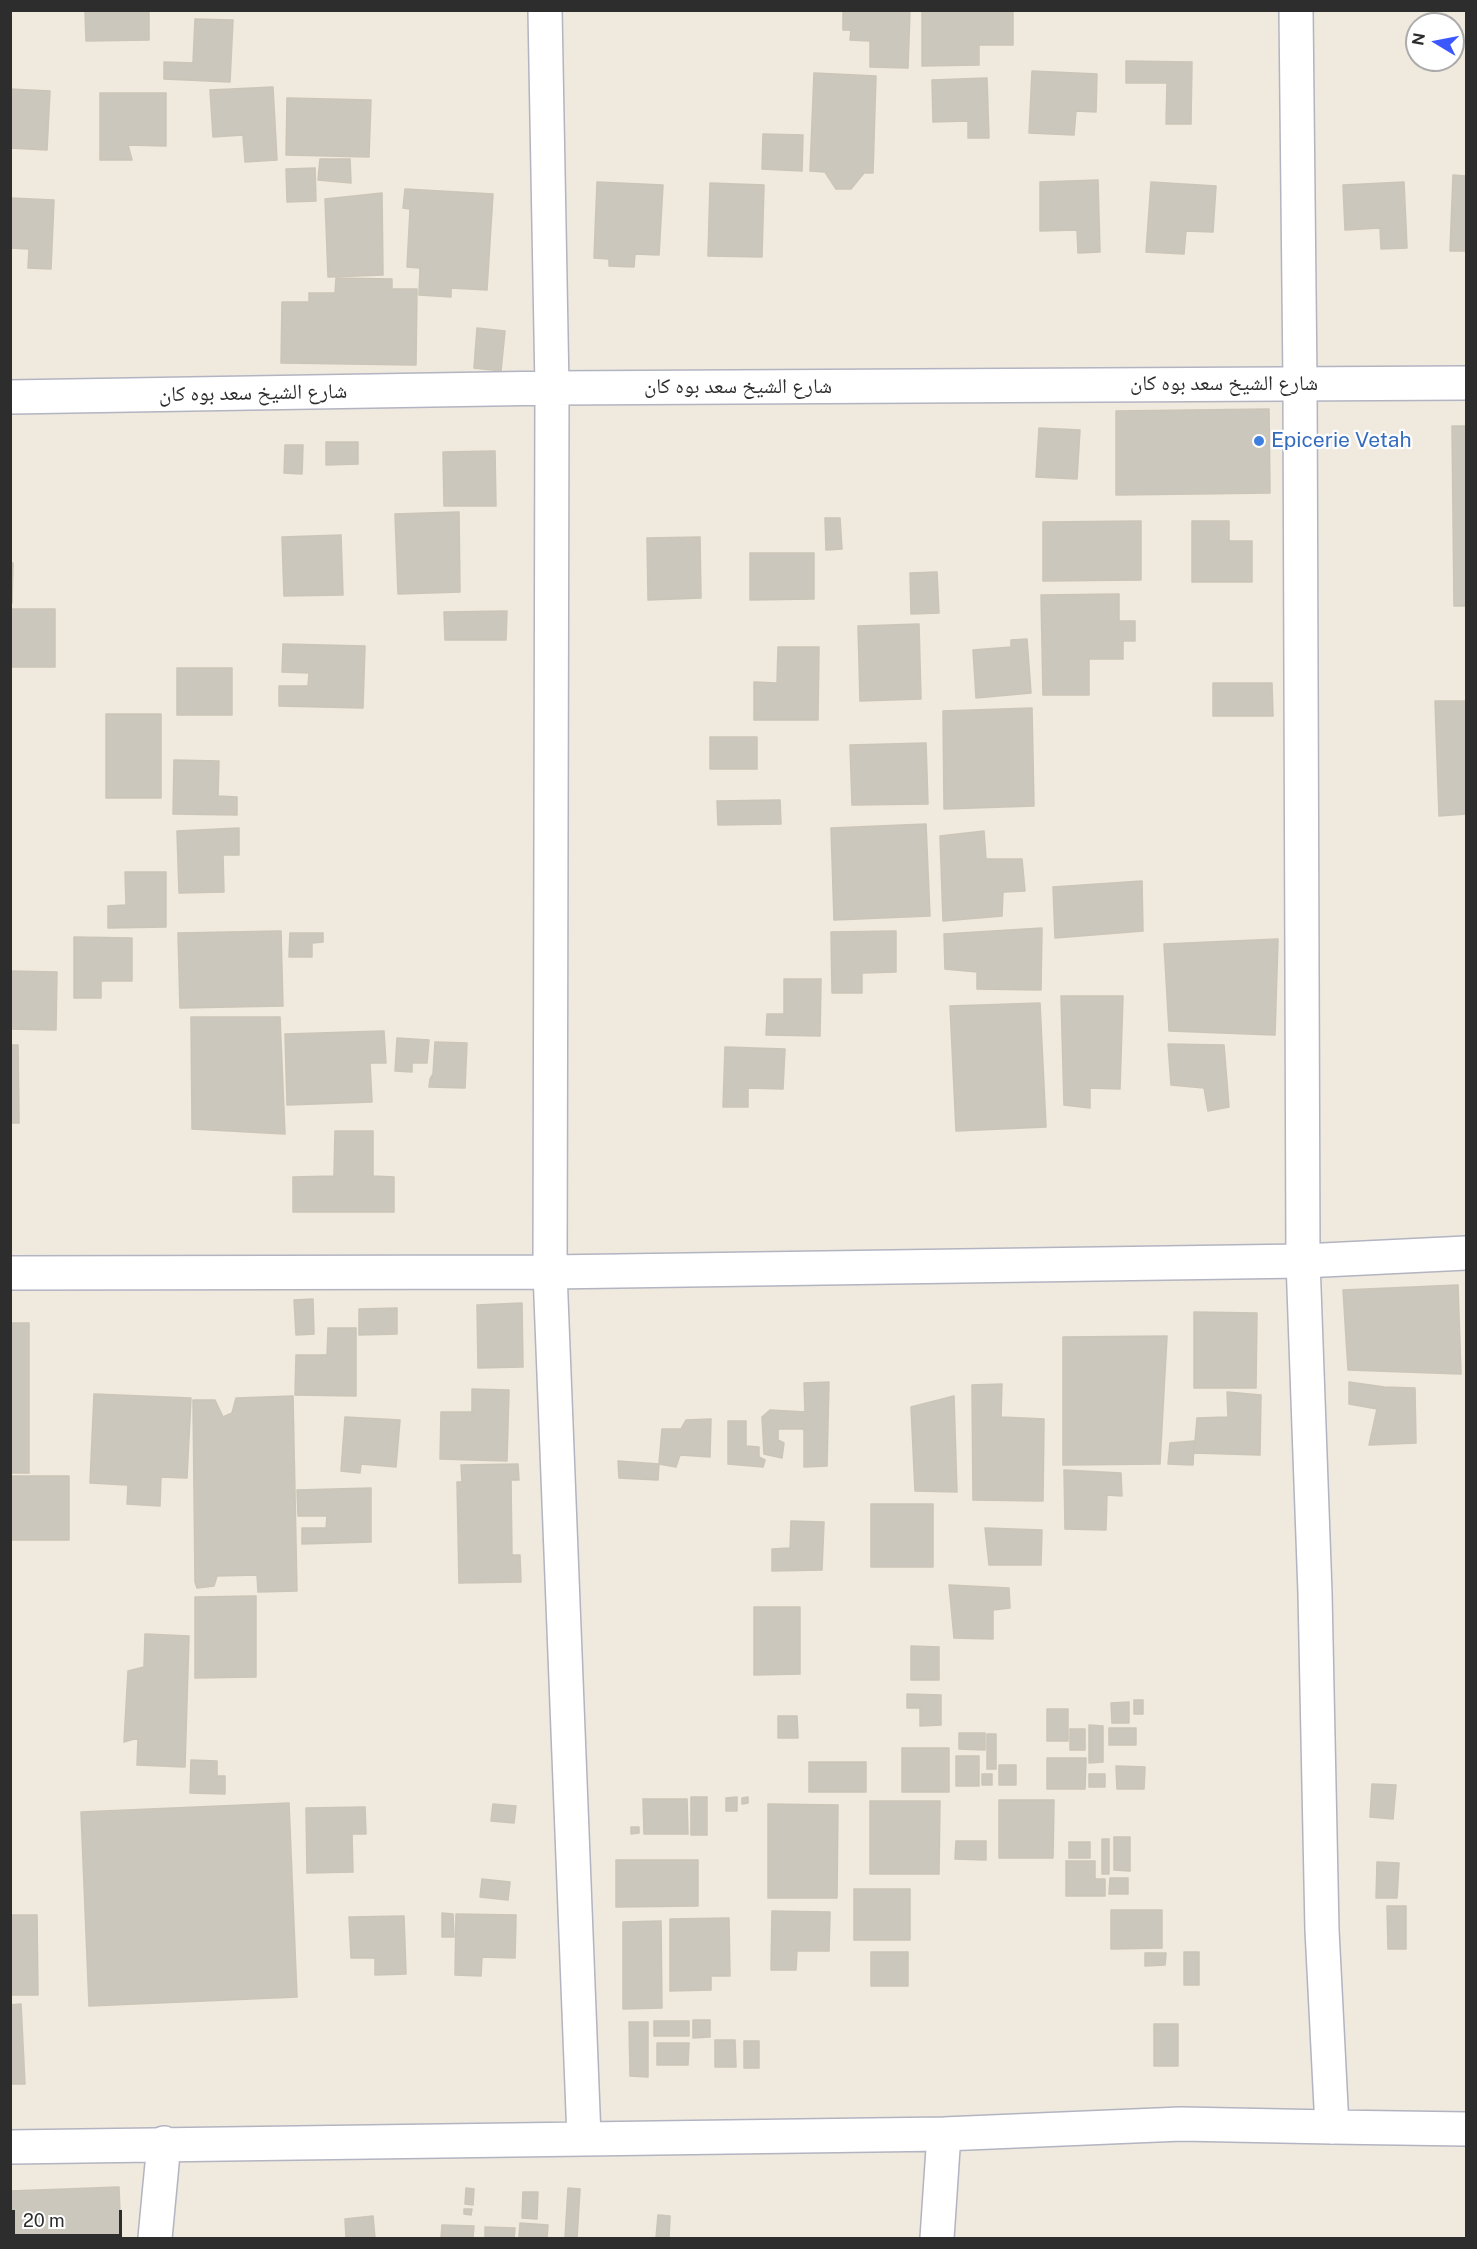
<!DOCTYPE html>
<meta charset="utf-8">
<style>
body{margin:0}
#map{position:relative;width:1477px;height:2249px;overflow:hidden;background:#efe9de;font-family:"Public Sans",sans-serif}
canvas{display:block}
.frame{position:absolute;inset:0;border:12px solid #2d2d2d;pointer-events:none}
.north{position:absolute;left:1405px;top:12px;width:60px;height:60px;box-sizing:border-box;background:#fff;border:2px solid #ababab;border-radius:50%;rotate:280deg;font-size:16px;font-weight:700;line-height:24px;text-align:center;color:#2d2d2d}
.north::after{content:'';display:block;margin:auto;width:21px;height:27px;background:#3b57ff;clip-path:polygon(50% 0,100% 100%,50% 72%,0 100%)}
.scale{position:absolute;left:12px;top:2210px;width:110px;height:27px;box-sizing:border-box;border:3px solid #2d2d2d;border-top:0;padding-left:8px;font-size:18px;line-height:21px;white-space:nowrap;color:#2d2d2d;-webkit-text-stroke:4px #fff;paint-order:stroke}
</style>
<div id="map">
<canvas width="1477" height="2249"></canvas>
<div class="frame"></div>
<div class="north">N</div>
<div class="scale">20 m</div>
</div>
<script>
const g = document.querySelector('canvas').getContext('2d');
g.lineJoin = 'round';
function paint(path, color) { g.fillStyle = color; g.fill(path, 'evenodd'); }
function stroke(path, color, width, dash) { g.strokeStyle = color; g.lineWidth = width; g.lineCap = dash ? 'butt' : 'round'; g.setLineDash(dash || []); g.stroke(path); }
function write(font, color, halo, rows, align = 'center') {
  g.font = font + ' "Public Sans","Noto Naskh Arabic",sans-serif'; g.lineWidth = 4.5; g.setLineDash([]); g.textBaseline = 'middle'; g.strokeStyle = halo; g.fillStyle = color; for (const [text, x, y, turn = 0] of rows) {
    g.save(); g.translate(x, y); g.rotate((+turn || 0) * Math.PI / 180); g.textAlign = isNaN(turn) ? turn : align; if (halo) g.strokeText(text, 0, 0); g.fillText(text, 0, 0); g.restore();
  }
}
const building = new Path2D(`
 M 85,10 L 149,10 L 149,40 L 86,41 Z
 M 843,10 L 910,10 L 908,68 L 870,67 L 870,41 L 850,40 L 851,30 L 843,30 Z
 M 922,10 L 1013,10 L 1013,45 L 979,45 L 979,65 L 922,66 Z
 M 195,19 L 233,20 L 230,82 L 164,79 L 164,62 L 193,63 Z
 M 1126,61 L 1192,62 L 1191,124 L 1166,124 L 1167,83 L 1126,83 Z
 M 1032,71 L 1097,74 L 1096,112 L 1076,111 L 1074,135 L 1029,133 Z
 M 814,73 L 876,76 L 873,173 L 864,173 L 851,189 L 836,189 L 825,172 L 810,171 Z
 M 987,78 L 989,138 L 968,138 L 968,121 L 933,122 L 932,80 Z
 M 273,87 L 277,160 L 245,162 L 243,135 L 213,137 L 210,90 Z
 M 10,89 L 50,91 L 47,150 L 10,148 Z
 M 100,93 L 166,93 L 166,146 L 128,145 L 132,160 L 100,160 Z
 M 287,98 L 371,100 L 369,157 L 286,155 Z
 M 763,134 L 803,135 L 802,171 L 762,169 Z
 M 320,159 L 350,159 L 351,183 L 318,180 Z
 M 315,168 L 316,201 L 287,202 L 286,169 Z
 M 1453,175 L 1466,176 L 1466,251 L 1450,251 Z
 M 1098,180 L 1100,252 L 1078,253 L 1077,230 L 1040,231 L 1040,182 Z
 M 597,182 L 663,185 L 659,255 L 635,254 L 634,267 L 609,266 L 609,259 L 594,258 Z
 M 1151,182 L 1216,186 L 1213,232 L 1186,231 L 1184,254 L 1146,252 Z
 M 1404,182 L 1407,248 L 1381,249 L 1380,228 L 1345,230 L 1343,185 Z
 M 710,183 L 764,185 L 762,257 L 708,256 Z
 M 405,189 L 493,194 L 487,290 L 451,288 L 451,297 L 419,295 L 420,268 L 407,267 L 410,209 L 403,208 Z
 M 382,193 L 383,275 L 328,277 L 325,199 Z
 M 10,198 L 54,200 L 51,269 L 28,268 L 29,249 L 10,248 Z
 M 336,278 L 392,279 L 392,289 L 417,289 L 416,365 L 281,363 L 282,302 L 309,302 L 309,293 L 335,293 Z
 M 477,328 L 505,331 L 501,371 L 474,368 Z
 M 1269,409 L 1270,493 L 1116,495 L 1116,411 Z
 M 1452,426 L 1466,426 L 1466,606 L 1454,606 Z
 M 1039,428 L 1080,430 L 1077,479 L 1036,477 Z
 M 326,442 L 358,442 L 358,464 L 326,465 Z
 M 285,445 L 303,445 L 302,474 L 284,473 Z
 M 495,451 L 496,506 L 444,506 L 443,452 Z
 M 459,512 L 460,592 L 398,594 L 395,514 Z
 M 825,518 L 840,518 L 842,549 L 826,550 Z
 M 1141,521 L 1141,580 L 1043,581 L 1043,522 Z
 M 1192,521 L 1229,521 L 1229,541 L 1252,541 L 1252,582 L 1192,582 Z
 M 341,535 L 343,595 L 284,596 L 282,537 Z
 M 700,537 L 701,598 L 648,600 L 647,538 Z
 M 750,553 L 814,553 L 814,599 L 750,600 Z
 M 10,563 L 13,563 L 12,603 L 10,602 Z
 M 937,572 L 939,613 L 911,614 L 910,573 Z
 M 1119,594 L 1119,621 L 1135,621 L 1135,641 L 1123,641 L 1123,659 L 1089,659 L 1089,695 L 1043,695 L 1041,595 Z
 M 10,609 L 55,609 L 55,667 L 10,667 Z
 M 507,611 L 506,640 L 445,640 L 444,612 Z
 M 919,624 L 921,699 L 860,701 L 858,626 Z
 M 1027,639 L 1031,693 L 976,698 L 973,650 L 1011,647 L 1011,640 Z
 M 283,644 L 365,646 L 363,708 L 279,706 L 279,686 L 308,686 L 309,673 L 282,672 Z
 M 778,647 L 819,647 L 818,720 L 754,720 L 754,682 L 777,683 Z
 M 177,668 L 232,668 L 232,715 L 177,715 Z
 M 1213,683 L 1272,683 L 1273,716 L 1213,716 Z
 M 1435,701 L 1466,701 L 1466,814 L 1439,816 Z
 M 1032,708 L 1034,806 L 944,809 L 943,711 Z
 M 106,714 L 161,714 L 161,798 L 106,798 Z
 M 710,737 L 757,737 L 757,769 L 710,769 Z
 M 926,743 L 928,804 L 852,805 L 850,745 Z
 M 174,760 L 219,761 L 218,796 L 237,797 L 237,815 L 173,814 Z
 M 780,800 L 781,824 L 718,825 L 717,801 Z
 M 926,824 L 930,916 L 834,920 L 831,828 Z
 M 239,828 L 239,855 L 223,855 L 224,892 L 179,893 L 177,831 Z
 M 984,831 L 986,859 L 1022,859 L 1025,891 L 1003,892 L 1002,916 L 943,921 L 940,836 Z
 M 125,872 L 166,872 L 166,927 L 108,928 L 108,906 L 126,905 Z
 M 1142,881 L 1143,931 L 1055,938 L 1053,887 Z
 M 1042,928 L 1041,990 L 977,989 L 977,972 L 945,969 L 944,934 Z
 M 281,931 L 283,1006 L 180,1008 L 178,933 Z
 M 896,931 L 896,972 L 862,973 L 862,993 L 832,993 L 831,932 Z
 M 290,933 L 323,933 L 323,942 L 312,943 L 312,957 L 289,957 Z
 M 74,937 L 132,938 L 132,981 L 101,981 L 101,998 L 74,998 Z
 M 1278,939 L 1275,1035 L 1169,1031 L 1164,944 Z
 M 10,971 L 57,972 L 56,1030 L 10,1029 Z
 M 784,979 L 821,979 L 820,1036 L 766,1035 L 767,1014 L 784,1014 Z
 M 1061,996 L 1123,996 L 1120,1089 L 1090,1088 L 1090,1108 L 1064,1105 Z
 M 1040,1003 L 1046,1127 L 956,1131 L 950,1006 Z
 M 191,1017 L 280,1017 L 285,1134 L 192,1129 Z
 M 384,1031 L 386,1063 L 370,1063 L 372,1102 L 287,1105 L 285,1034 Z
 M 397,1038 L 429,1040 L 427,1063 L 412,1063 L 412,1072 L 395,1071 Z
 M 435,1042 L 467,1043 L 465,1088 L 429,1087 L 430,1079 L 433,1074 Z
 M 1168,1044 L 1224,1045 L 1229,1107 L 1208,1111 L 1204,1088 L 1171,1085 Z
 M 10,1045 L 18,1045 L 19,1123 L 10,1123 Z
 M 725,1047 L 785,1049 L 783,1089 L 748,1088 L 748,1107 L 723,1107 Z
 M 335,1131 L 373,1131 L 373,1176 L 394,1177 L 394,1212 L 293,1212 L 293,1177 L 334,1176 Z
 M 1458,1285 L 1461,1374 L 1348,1370 L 1343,1290 Z
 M 313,1299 L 314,1334 L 296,1335 L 294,1300 Z
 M 522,1303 L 523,1367 L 478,1368 L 477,1305 Z
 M 397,1308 L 397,1334 L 359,1335 L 359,1309 Z
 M 1194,1312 L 1257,1313 L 1256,1388 L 1194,1388 Z
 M 10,1323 L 29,1323 L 29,1473 L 10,1473 Z
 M 328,1328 L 356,1328 L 356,1396 L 295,1395 L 296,1355 L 327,1355 Z
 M 1167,1336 L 1160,1464 L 1063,1465 L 1063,1337 Z
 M 829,1382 L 827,1466 L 804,1467 L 804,1429 L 778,1429 L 778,1440 L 784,1443 L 782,1458 L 764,1454 L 762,1417 L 770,1410 L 805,1412 L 804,1383 Z
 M 1349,1382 L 1384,1387 L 1415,1388 L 1416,1443 L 1369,1445 L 1377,1409 L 1349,1404 Z
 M 1002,1384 L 1001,1417 L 1044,1419 L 1043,1501 L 973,1500 L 972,1385 Z
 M 472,1389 L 509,1390 L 507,1461 L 440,1459 L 441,1412 L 472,1412 Z
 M 1227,1392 L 1261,1395 L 1260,1455 L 1194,1453 L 1197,1418 L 1228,1417 Z
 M 94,1394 L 191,1398 L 187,1478 L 161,1477 L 160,1506 L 127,1504 L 128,1485 L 90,1483 Z
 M 293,1396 L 297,1591 L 258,1592 L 257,1575 L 217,1576 L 214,1586 L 197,1588 L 195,1582 L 193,1400 L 215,1400 L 223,1417 L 232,1413 L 236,1398 Z
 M 954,1396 L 957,1492 L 915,1491 L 911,1407 Z
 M 345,1417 L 400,1420 L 396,1467 L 361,1464 L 360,1473 L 341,1471 Z
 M 711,1419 L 710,1457 L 680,1455 L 676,1467 L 659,1464 L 662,1429 L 681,1429 L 686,1420 Z
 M 728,1421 L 746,1421 L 746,1446 L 759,1447 L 759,1457 L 765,1460 L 763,1467 L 728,1464 Z
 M 1194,1441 L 1193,1465 L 1168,1464 L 1170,1443 Z
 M 618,1461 L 659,1464 L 658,1480 L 619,1478 Z
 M 518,1464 L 519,1480 L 511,1480 L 512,1555 L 520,1555 L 521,1582 L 459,1583 L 457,1482 L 462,1482 L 461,1465 Z
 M 1064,1470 L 1121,1473 L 1122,1496 L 1107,1495 L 1106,1530 L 1065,1529 Z
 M 10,1476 L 69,1476 L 69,1540 L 10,1540 Z
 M 371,1488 L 371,1542 L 302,1544 L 302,1528 L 326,1528 L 327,1516 L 298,1516 L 297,1490 Z
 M 871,1504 L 933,1504 L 933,1567 L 871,1567 Z
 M 791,1521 L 824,1522 L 822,1570 L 772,1571 L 772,1549 L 790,1548 Z
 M 985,1528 L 1042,1530 L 1041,1565 L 989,1565 Z
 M 949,1585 L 1009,1588 L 1010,1608 L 993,1610 L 993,1639 L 954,1638 Z
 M 256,1596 L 256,1677 L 195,1678 L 195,1597 Z
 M 754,1607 L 800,1607 L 800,1674 L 754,1675 Z
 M 145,1634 L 189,1636 L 185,1767 L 137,1765 L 138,1738 L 124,1742 L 128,1671 L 144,1667 Z
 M 911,1646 L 939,1647 L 939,1680 L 911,1680 Z
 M 907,1694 L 941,1695 L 941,1725 L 920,1726 L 920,1708 L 907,1708 Z
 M 1134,1700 L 1143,1700 L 1143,1714 L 1134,1714 Z
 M 1129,1702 L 1129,1723 L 1112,1723 L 1111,1703 Z
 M 1047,1709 L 1068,1709 L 1068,1741 L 1047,1741 Z
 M 778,1716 L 797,1716 L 798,1738 L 778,1738 Z
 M 1089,1725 L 1103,1726 L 1103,1762 L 1089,1763 Z
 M 1109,1728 L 1136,1728 L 1136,1745 L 1109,1745 Z
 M 1070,1729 L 1085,1729 L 1085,1750 L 1070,1750 Z
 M 959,1733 L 985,1733 L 985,1750 L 959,1749 Z
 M 987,1734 L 996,1734 L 996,1769 L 987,1769 Z
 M 902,1748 L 949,1748 L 949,1792 L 902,1792 Z
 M 956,1756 L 979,1756 L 979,1786 L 956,1786 Z
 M 1047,1758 L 1086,1758 L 1085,1789 L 1047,1789 Z
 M 191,1760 L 217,1761 L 217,1776 L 225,1776 L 225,1794 L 190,1793 Z
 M 809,1762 L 866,1762 L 866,1792 L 809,1792 Z
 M 999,1765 L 1016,1765 L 1016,1785 L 999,1785 Z
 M 1116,1766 L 1145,1767 L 1144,1789 L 1117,1789 Z
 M 982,1774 L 992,1774 L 992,1785 L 982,1785 Z
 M 1089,1774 L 1105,1774 L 1105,1787 L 1089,1787 Z
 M 1372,1784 L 1396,1785 L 1393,1819 L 1370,1817 Z
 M 691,1797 L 707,1797 L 707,1835 L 691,1835 Z
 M 737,1797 L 737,1811 L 726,1811 L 726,1798 Z
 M 748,1797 L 748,1803 L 742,1804 L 742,1798 Z
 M 643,1799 L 687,1799 L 688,1834 L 644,1834 Z
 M 999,1800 L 1054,1800 L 1053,1858 L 999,1858 Z
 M 870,1801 L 940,1801 L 939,1874 L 870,1874 Z
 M 289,1803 L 297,1997 L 89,2006 L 81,1812 Z
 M 493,1804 L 516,1806 L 514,1823 L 491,1821 Z
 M 768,1804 L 838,1805 L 837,1898 L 768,1898 Z
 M 365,1807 L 366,1834 L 352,1834 L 353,1872 L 307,1873 L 306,1808 Z
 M 631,1827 L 639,1827 L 639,1833 L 631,1834 Z
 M 1114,1837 L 1130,1837 L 1130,1871 L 1114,1870 Z
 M 1102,1839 L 1109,1839 L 1109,1874 L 1102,1874 Z
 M 956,1841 L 986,1841 L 986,1860 L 955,1859 Z
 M 1069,1842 L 1090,1842 L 1090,1858 L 1069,1858 Z
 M 616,1860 L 698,1860 L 698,1906 L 616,1907 Z
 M 1066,1861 L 1095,1861 L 1095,1879 L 1105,1879 L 1105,1896 L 1066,1896 Z
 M 1377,1862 L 1399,1863 L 1397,1898 L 1376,1898 Z
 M 1110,1878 L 1128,1878 L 1128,1894 L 1109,1894 Z
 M 482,1879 L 510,1882 L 508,1900 L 480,1897 Z
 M 854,1889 L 910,1889 L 910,1940 L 854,1940 Z
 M 1387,1906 L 1406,1906 L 1406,1949 L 1388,1949 Z
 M 1111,1910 L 1162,1910 L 1162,1948 L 1111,1949 Z
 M 772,1911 L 830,1912 L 829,1951 L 797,1951 L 796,1970 L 771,1970 Z
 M 442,1913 L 453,1914 L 454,1937 L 442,1937 Z
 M 456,1914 L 516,1915 L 515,1958 L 482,1957 L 481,1976 L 455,1975 Z
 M 10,1915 L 37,1915 L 38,1995 L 10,1995 Z
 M 404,1916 L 406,1974 L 375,1975 L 375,1958 L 351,1958 L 349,1917 Z
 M 729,1918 L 730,1976 L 711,1976 L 711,1990 L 670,1991 L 670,1919 Z
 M 661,1921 L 662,2008 L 623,2009 L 623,1922 Z
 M 871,1952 L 908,1952 L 908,1986 L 871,1986 Z
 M 1184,1952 L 1199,1952 L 1199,1985 L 1184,1985 Z
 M 1145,1953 L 1166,1953 L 1165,1965 L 1145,1966 Z
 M 21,2004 L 25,2084 L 10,2084 L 10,2005 Z
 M 693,2020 L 710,2020 L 710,2037 L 693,2038 Z
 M 654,2021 L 689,2021 L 689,2036 L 654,2036 Z
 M 629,2022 L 648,2022 L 648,2077 L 630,2076 Z
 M 1154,2024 L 1178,2024 L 1178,2066 L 1154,2066 Z
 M 715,2040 L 735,2040 L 736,2067 L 715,2067 Z
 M 744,2041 L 759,2041 L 759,2068 L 744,2068 Z
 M 657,2043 L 689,2043 L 688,2065 L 657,2065 Z
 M 119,2187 L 121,2238 L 10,2238 L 10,2191 Z
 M 466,2188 L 474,2189 L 473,2205 L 465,2204 Z
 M 568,2188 L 580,2189 L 577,2238 L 565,2238 Z
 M 523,2192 L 538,2192 L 537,2219 L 522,2218 Z
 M 464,2209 L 472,2209 L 471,2215 L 464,2214 Z
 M 658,2215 L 670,2216 L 669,2238 L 656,2238 Z
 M 373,2216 L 375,2238 L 346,2238 L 345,2219 Z
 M 520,2223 L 548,2225 L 547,2238 L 519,2238 Z
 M 442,2225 L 474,2226 L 473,2238 L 441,2238 Z
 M 485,2227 L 515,2228 L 514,2238 L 485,2238 Z`);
const minor = new Path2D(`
 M 545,10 L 552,388 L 550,1272 L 584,2138
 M 10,397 L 552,388 L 1466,383
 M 10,1273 L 550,1272 L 1303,1261 L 1466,1253
 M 10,2147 L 944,2134 L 1181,2124 L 1332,2127
 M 155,2238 L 164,2143
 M 937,2238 L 944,2134`);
const tertiary = new Path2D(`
 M 1296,10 L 1300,383 L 1303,1261 L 1315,1593 L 1322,1930 L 1332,2127 L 1466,2129`);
const markers = [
 [1259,441,6,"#3f7fe0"]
];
const streetNames = [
 ["شارع الشيخ سعد بوه كان",1224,384],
 ["شارع الشيخ سعد بوه كان",738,387],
 ["شارع الشيخ سعد بوه كان",253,393,-1]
];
const shopNames = [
 ["Epicerie Vetah",1271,441]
];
paint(building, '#cbc7bc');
stroke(building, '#cbc5b7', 1.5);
stroke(minor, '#b2b4c1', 36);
stroke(tertiary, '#b2b4c1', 36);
stroke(minor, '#fff', 33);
stroke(tertiary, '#fff', 33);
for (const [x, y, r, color] of markers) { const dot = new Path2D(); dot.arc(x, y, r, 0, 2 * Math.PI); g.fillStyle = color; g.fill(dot); stroke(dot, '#fff', 2); }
write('21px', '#2d2d2d', '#fff', streetNames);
write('21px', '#366cbe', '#fff', shopNames, 'left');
</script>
